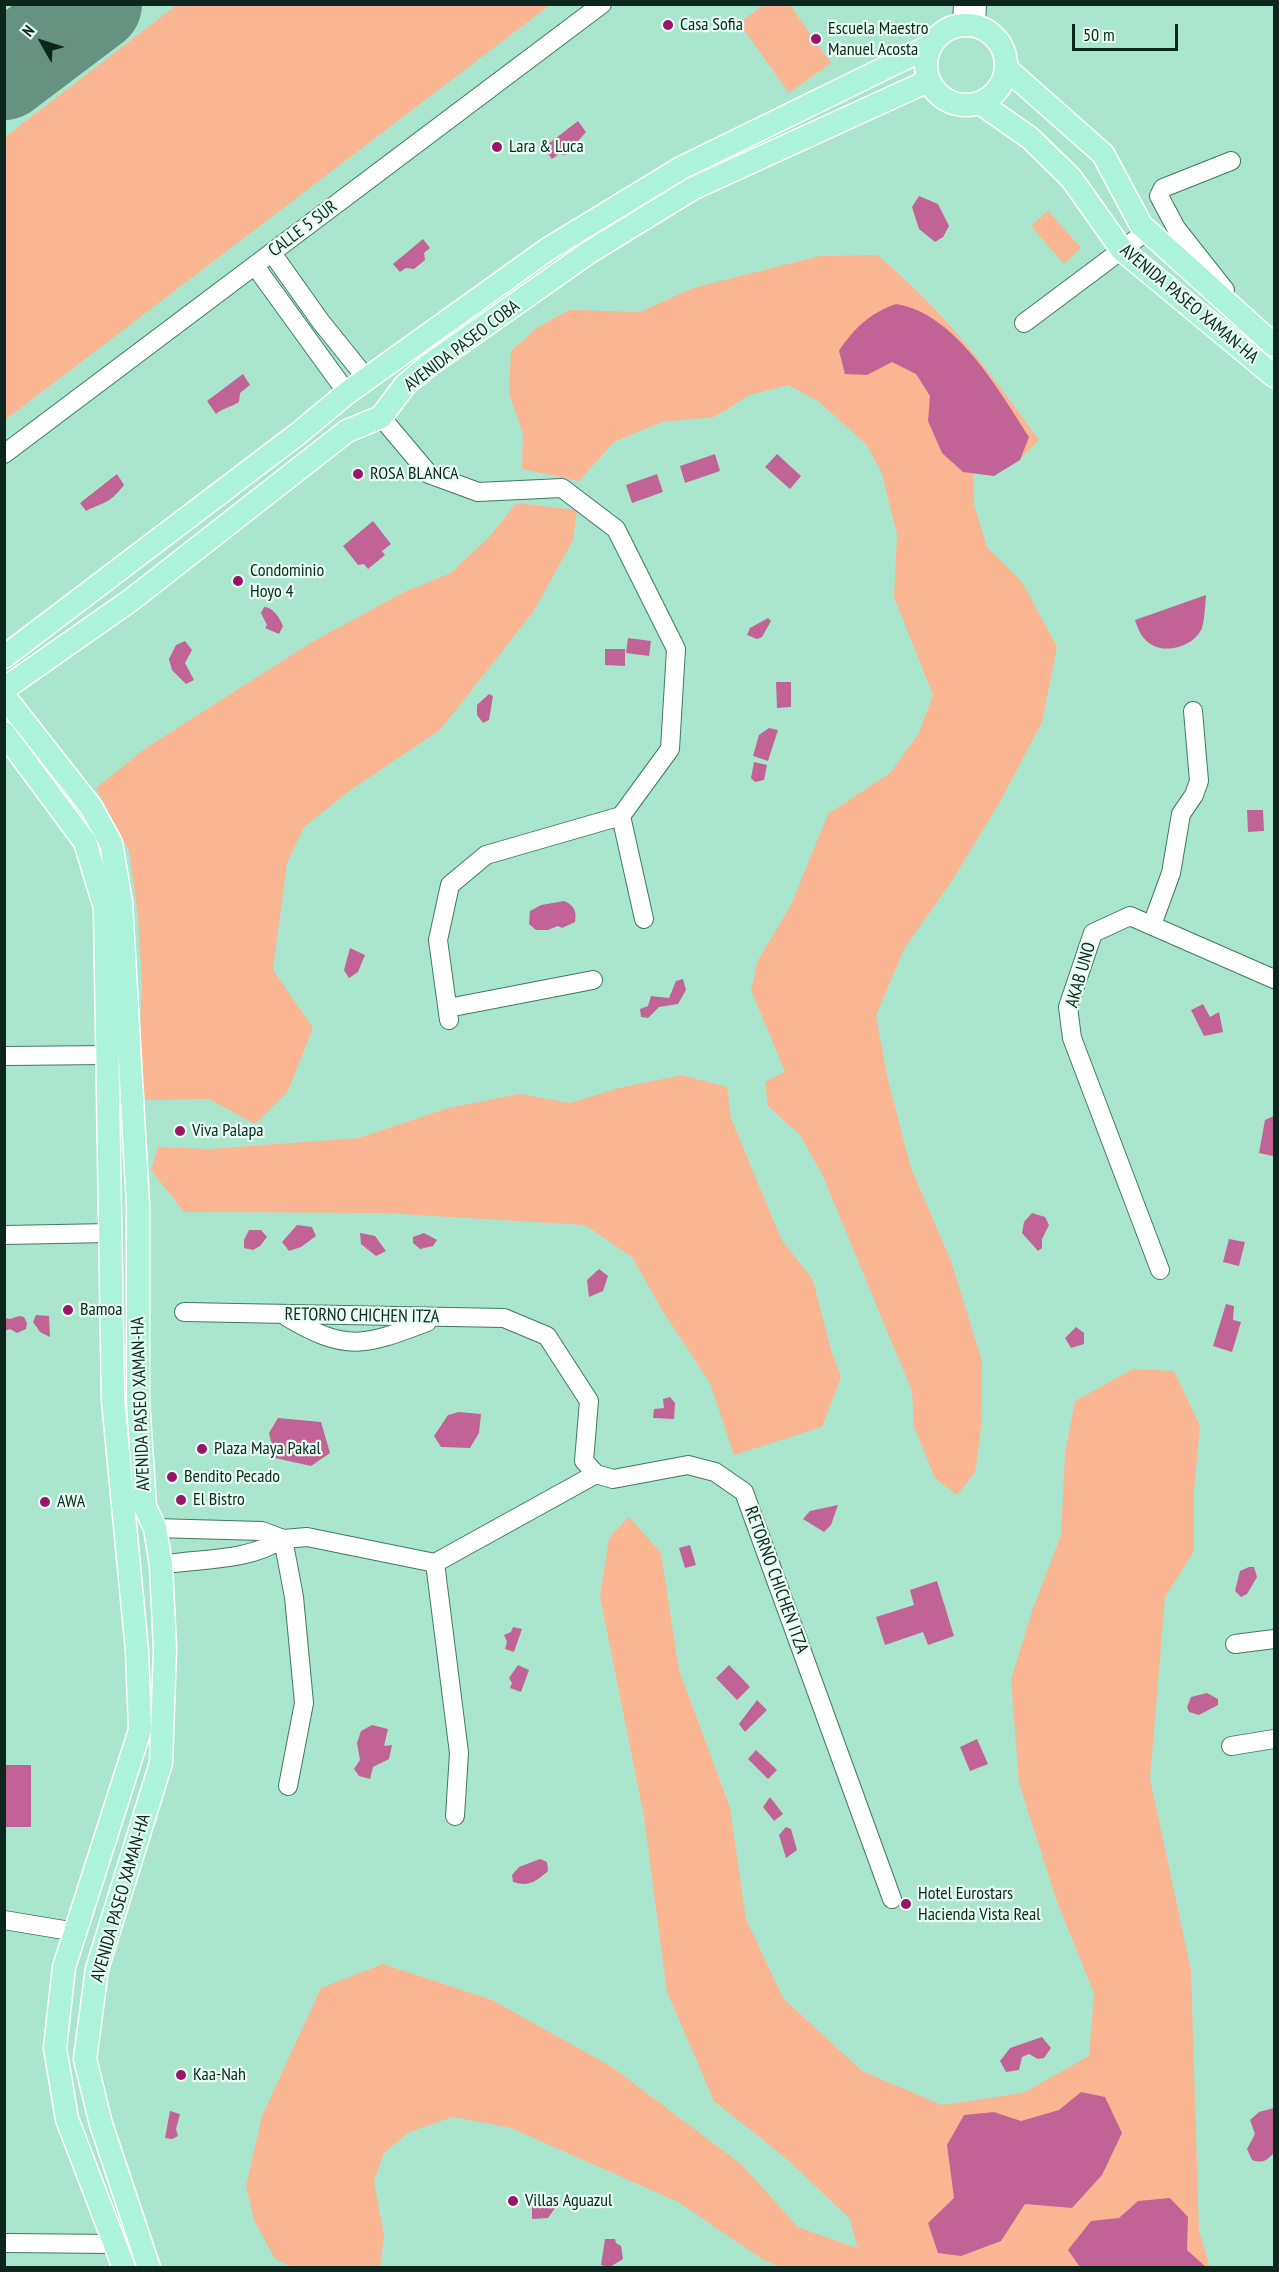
<!DOCTYPE html>
<style>
body{margin:0}
#map{position:relative;width:1279px;height:2272px;overflow:hidden;background:#aae6ce;font-family:"PT Sans Narrow",sans-serif}
canvas{display:block}
.frame{position:absolute;inset:0;border:6px solid #0d261d;pointer-events:none}
.north{position:absolute;left:12px;top:12px;width:60px;height:60px;-webkit-text-stroke:4px #e7fef4;paint-order:stroke;rotate:309deg;font-size:16px;font-weight:700;line-height:24px;text-align:center;color:#0d261d}
.north::after{content:'';display:block;margin:auto;width:21px;height:27px;background:#0d261d;clip-path:polygon(50% 0,100% 100%,50% 72%,0 100%)}
.scale{position:absolute;left:1072px;top:24px;width:106px;height:27px;box-sizing:border-box;border:3px solid #0d261d;border-top:0;padding-left:8px;font-size:18px;line-height:21px;white-space:nowrap;color:#0d261d;-webkit-text-stroke:4px #e7fef4;paint-order:stroke}
</style>
<div id="map">
<canvas width="1279" height="2272"></canvas>
<div class="frame"></div>
<div class="north">N</div>
<div class="scale">50 m</div>
</div>
<script>
const g = document.querySelector('canvas').getContext('2d');
g.lineJoin = 'round';
function paint(path, color) { g.fillStyle = color; g.fill(path, 'evenodd'); }
function stroke(path, color, width, dash) { g.strokeStyle = color; g.lineWidth = width; g.lineCap = dash ? 'butt' : 'round'; g.setLineDash(dash || []); g.stroke(path); }
function write(font, color, halo, rows, align = 'center') {
  g.font = font + ' "PT Sans Narrow",sans-serif'; g.lineWidth = 4.5; g.setLineDash([]); g.textBaseline = 'middle'; g.strokeStyle = halo; g.fillStyle = color; for (const [text, x, y, turn = 0] of rows) {
    g.save(); g.translate(x, y); g.rotate((+turn || 0) * Math.PI / 180); g.textAlign = isNaN(turn) ? turn : align; if (halo) g.strokeText(text, 0, 0); g.fillText(text, 0, 0); g.restore();
  }
}
const green = new Path2D(`
 M 178,4 L 550,5 L 5,420 L 5,137 Z
 M 765,4 L 790,5 L 831,63 L 789,93 L 739,23 Z
 M 1048,211 L 1081,248 L 1064,264 L 1031,226 Z
 M 877,255 C 942,308 990,372 1039,440 L 1015,464 L 973,471 L 974,504 L 987,547 L 1022,582 L 1057,647 L 1042,722 L 1001,800 L 953,879 L 904,949 L 876,1016 L 888,1080 L 911,1168 L 951,1261 L 982,1361 L 981,1429 L 975,1473 L 957,1495 L 935,1478 L 914,1427 L 912,1391 L 822,1174 L 800,1135 L 768,1106 L 765,1082 L 785,1072 L 751,990 L 757,962 L 791,905 L 828,814 L 890,773 L 919,733 L 933,695 L 894,597 L 897,535 L 882,474 L 867,445 L 818,401 L 788,385 L 750,395 L 714,417 L 662,422 L 614,442 L 579,481 L 522,469 L 523,434 L 509,393 L 511,351 L 538,327 L 570,310 L 640,312 L 693,288 L 820,256 Z
 M 516,503 L 577,510 L 573,540 L 533,612 L 440,730 L 352,789 L 304,827 L 287,863 L 273,970 L 313,1028 L 288,1091 L 255,1124 L 209,1099 L 145,1100 L 139,1046 L 142,984 L 138,916 L 129,851 L 96,788 L 146,748 L 312,642 L 404,592 L 451,573 L 491,535 Z
 M 682,1075 L 727,1087 L 731,1118 L 781,1239 L 813,1280 L 831,1350 L 841,1377 L 822,1427 L 734,1455 L 710,1383 L 662,1310 L 632,1257 L 585,1225 L 383,1213 L 184,1212 L 151,1170 L 158,1147 L 209,1149 L 359,1138 L 448,1108 L 520,1094 L 570,1103 L 619,1088 Z
 M 1133,1369 L 1174,1371 L 1200,1426 L 1194,1491 L 1194,1551 L 1165,1597 L 1150,1779 L 1191,1970 L 1199,2231 L 1210,2267 L 781,2267 L 762,2259 L 678,2202 L 511,2128 L 453,2117 L 409,2132 L 384,2153 L 374,2181 L 384,2236 L 380,2267 L 293,2267 L 275,2259 L 254,2220 L 246,2186 L 262,2116 L 321,1988 L 383,1964 L 492,2000 L 612,2067 L 741,2164 L 798,2227 L 857,2248 L 850,2219 L 788,2160 L 714,2101 L 667,1992 L 644,1817 L 600,1597 L 609,1538 L 629,1517 L 661,1553 L 679,1670 L 730,1808 L 746,1919 L 783,1998 L 862,2071 L 942,2105 L 1023,2093 L 1089,2056 L 1094,1993 L 1056,1899 L 1019,1783 L 1011,1680 L 1032,1611 L 1061,1535 L 1065,1454 L 1075,1401 Z`);
const water = new Path2D(`
 M 578,121 L 586,132 L 566,155 L 559,154 L 552,159 L 543,148 Z
 M 919,196 L 938,204 L 949,226 L 943,237 L 935,242 L 919,229 L 912,207 Z
 M 423,239 L 430,248 L 424,253 L 425,260 L 414,269 L 406,268 L 400,272 L 393,264 Z
 M 896,304 C 955,313 999,390 1029,437 L 1020,460 L 994,476 L 963,472 L 942,453 L 928,421 L 930,396 L 916,374 L 892,362 L 867,375 L 845,374 L 839,351 C 854,328 870,313 896,304 Z
 M 243,374 L 250,385 L 240,393 L 239,402 C 231,407 223,408 216,414 L 207,401 Z
 M 715,454 L 720,471 L 685,483 L 680,466 Z
 M 777,454 L 801,476 L 790,489 L 765,467 Z
 M 117,474 L 124,485 C 109,504 106,501 86,511 L 80,503 Z
 M 657,474 L 663,492 L 632,503 L 626,485 Z
 M 373,521 L 391,544 L 382,551 L 385,555 L 368,569 L 364,564 L 358,565 L 343,546 Z
 M 1206,595 C 1205,605 1205,618 1202,628 C 1195,645 1170,653 1154,646 C 1143,641 1138,630 1135,620 Z
 M 264,607 C 273,607 280,618 283,626 L 279,634 L 265,628 L 267,625 L 261,613 Z
 M 768,618 L 771,621 L 762,637 L 757,639 L 747,635 L 750,628 Z
 M 628,638 L 651,641 L 649,656 L 626,653 Z
 M 185,641 L 192,650 L 185,663 L 194,680 L 186,684 L 172,670 L 169,659 L 176,645 Z
 M 605,649 L 625,649 L 625,666 L 605,665 Z
 M 776,682 L 791,682 L 791,707 L 777,708 Z
 M 489,694 L 493,696 L 489,720 L 483,723 L 477,715 L 477,705 Z
 M 769,728 L 778,730 L 768,761 L 753,756 L 759,735 Z
 M 754,762 L 767,765 L 764,780 L 755,782 L 751,778 Z
 M 1247,810 L 1263,810 L 1264,831 L 1248,832 Z
 M 564,901 C 574,905 577,911 575,922 L 562,928 L 558,926 L 548,930 L 536,930 L 529,924 L 530,911 L 541,905 Z
 M 350,948 L 365,955 L 358,972 L 349,978 L 344,970 Z
 M 683,979 L 686,990 L 678,1004 L 659,1007 L 648,1018 L 641,1017 L 640,1009 L 648,1006 L 651,996 L 669,998 L 676,981 Z
 M 1203,1004 L 1210,1017 L 1219,1012 L 1223,1032 L 1204,1036 L 1191,1010 Z
 M 1274,1116 L 1273,1156 L 1259,1153 L 1265,1120 Z
 M 1032,1213 L 1045,1217 L 1049,1225 L 1042,1239 L 1042,1248 L 1038,1251 L 1022,1233 L 1024,1222 Z
 M 297,1225 L 312,1227 L 316,1236 L 301,1247 L 289,1251 L 282,1242 Z
 M 249,1230 L 261,1230 L 267,1237 L 260,1246 L 253,1250 L 244,1248 L 244,1240 Z
 M 360,1233 L 375,1236 L 386,1251 L 376,1256 L 361,1244 Z
 M 424,1233 L 437,1240 L 433,1246 L 420,1249 L 413,1243 L 413,1237 Z
 M 1229,1239 L 1245,1242 L 1239,1266 L 1223,1262 Z
 M 599,1269 L 608,1276 L 603,1291 L 589,1297 L 587,1280 Z
 M 1226,1304 L 1234,1306 L 1233,1320 L 1241,1322 L 1232,1352 L 1213,1346 Z
 M 36,1315 L 49,1316 L 50,1337 L 40,1332 L 33,1322 Z
 M 19,1316 L 24,1317 L 27,1323 L 26,1329 L 17,1333 L 10,1329 L 5,1331 L 5,1318 L 10,1319 Z
 M 1076,1327 L 1084,1333 L 1084,1344 L 1071,1348 L 1065,1338 Z
 M 670,1397 L 675,1403 L 674,1419 L 653,1418 L 654,1409 L 664,1408 L 663,1399 Z
 M 459,1412 L 481,1414 L 479,1433 L 470,1448 L 441,1447 L 434,1436 L 448,1415 Z
 M 278,1418 L 321,1422 L 330,1453 L 311,1466 L 275,1458 L 269,1433 Z
 M 838,1505 L 831,1525 L 824,1532 L 803,1519 L 810,1511 Z
 M 690,1545 L 696,1565 L 685,1568 L 679,1548 Z
 M 1249,1567 L 1254,1567 L 1257,1577 L 1247,1594 L 1241,1597 L 1235,1591 L 1240,1571 Z
 M 937,1581 L 954,1636 L 928,1645 L 923,1632 L 885,1645 L 876,1617 L 914,1605 L 910,1590 Z
 M 513,1627 L 522,1629 L 514,1652 L 505,1649 L 507,1642 L 504,1635 L 511,1632 Z
 M 518,1665 L 529,1670 L 521,1692 L 510,1688 L 512,1683 L 509,1678 Z
 M 729,1665 L 750,1687 L 737,1700 L 716,1678 Z
 M 1207,1693 L 1218,1699 L 1218,1705 L 1199,1715 L 1189,1712 L 1187,1707 L 1191,1697 Z
 M 757,1700 L 767,1710 L 745,1732 L 739,1724 Z
 M 372,1725 L 388,1729 L 384,1746 L 392,1745 L 389,1759 L 373,1767 L 370,1779 L 359,1776 L 354,1769 L 360,1760 L 357,1743 L 361,1731 Z
 M 977,1739 L 988,1764 L 970,1771 L 960,1747 Z
 M 756,1750 L 777,1770 L 768,1779 L 748,1759 Z
 M 5,1765 L 31,1765 L 31,1827 L 5,1827 Z
 M 770,1797 L 783,1814 L 774,1821 L 763,1807 Z
 M 786,1827 L 791,1829 L 797,1850 L 786,1858 L 779,1835 Z
 M 540,1859 L 547,1862 L 548,1871 C 535,1882 529,1887 513,1882 L 512,1875 L 519,1867 Z
 M 1042,2037 L 1051,2048 L 1044,2058 L 1038,2059 L 1029,2054 L 1022,2057 L 1019,2070 L 1006,2072 L 1000,2061 L 1010,2048 Z
 M 1081,2092 L 1105,2097 L 1122,2133 L 1102,2175 L 1072,2208 L 1025,2204 L 1001,2241 L 961,2256 L 938,2253 L 928,2223 L 954,2198 L 947,2145 L 964,2115 L 994,2112 L 1021,2121 L 1059,2110 Z
 M 1274,2108 L 1274,2153 C 1267,2160 1263,2164 1252,2160 L 1247,2149 L 1255,2134 L 1250,2120 L 1259,2112 Z
 M 170,2111 L 180,2114 L 176,2129 L 178,2136 L 172,2139 L 165,2138 Z
 M 1170,2198 L 1188,2217 L 1187,2250 L 1206,2267 L 1080,2267 L 1068,2250 L 1091,2221 L 1119,2218 L 1138,2201 Z
 M 543,2200 L 555,2208 L 548,2218 L 532,2219 L 532,2204 Z
 M 605,2239 L 615,2239 L 616,2243 L 621,2246 L 623,2259 L 610,2267 L 601,2265 Z`);
const runway = new Path2D(`
 M 4,72 L 94,4`);
const minor = new Path2D(`
 M 962,25 L 963,4
 M 976,26 L 977,4
 M 272,253 L 321,322 L 367,379
 M 255,266 L 347,393
 M 1225,290 L 1176,228 L 1159,196 L 1163,188 L 1231,161
 M 1024,323 L 1147,231
 M 381,417 L 429,474 L 478,492 L 562,488 L 616,529 L 676,649 L 670,749 L 621,816 L 486,855 L 450,885 L 438,940 L 449,1020
 M 4,454 L 602,4
 M 621,816 L 644,919
 M 1152,925 L 1171,873 L 1181,814 L 1194,795 L 1199,781 L 1193,711
 M 448,1008 L 593,980
 M 4,1056 L 107,1055
 M 4,1235 L 110,1233
 M 1160,1270 L 1072,1038 L 1068,1007 L 1093,933 L 1130,916 L 1274,979
 M 184,1312 L 504,1318 L 547,1336 L 589,1401 L 584,1461 L 596,1474 L 613,1479 L 688,1465 L 715,1472 L 744,1492 L 892,1899
 M 287,1317 C 347,1353 366,1345 427,1322
 M 155,1528 L 262,1531 L 283,1539 L 307,1537 L 435,1563 L 596,1474
 M 283,1539 L 294,1597 L 304,1703 L 288,1786
 M 435,1563 L 459,1753 L 455,1816
 M 161,1565 C 204,1558 245,1562 283,1539
 M 1235,1644 L 1274,1639
 M 1231,1746 L 1274,1739
 M 4,1920 L 76,1932
 M 4,2243 L 116,2244`);
const major = new Path2D(`
 M926 65a40 40 0 1 1 80 0a40 40 0 1 1-80 0Z
 M 1007,69 L 1103,154 L 1141,225 L 1274,345
 M 980,103 L 1030,138 L 1071,178 L 1122,250 L 1274,376
 M 4,657 L 299,433 L 347,393 L 548,249 L 681,168 L 930,46
 M 4,689 L 131,600 L 347,431 L 381,417 L 405,385 L 429,365 L 588,253 L 692,189 L 928,81
 M 4,696 L 91,807 L 111,843 L 121,902 L 138,1205 L 138,1400 L 145,1507 L 155,1528 L 161,1565 L 165,1649 L 161,1763 L 97,1969 L 85,2059 L 101,2124 L 149,2268
 M 4,733 L 85,842 L 105,908 L 113,1400 L 137,1651 L 140,1730 L 64,1967 L 55,2048 L 67,2119 L 124,2268`);
const markers = [
 [668,25,6,"#9a1569"],
 [816,39,6,"#9a1569"],
 [497,147,6,"#9a1569"],
 [358,474,6,"#9a1569"],
 [238,581,6,"#9a1569"],
 [180,1131,6,"#9a1569"],
 [68,1310,6,"#9a1569"],
 [202,1449,6,"#9a1569"],
 [172,1477,6,"#9a1569"],
 [181,1500,6,"#9a1569"],
 [45,1502,6,"#9a1569"],
 [906,1904,6,"#9a1569"],
 [181,2075,6,"#9a1569"],
 [513,2201,6,"#9a1569"]
];
const poiNames = [
 ["Casa Sofia",680,25],
 ["Escuela Maestro",828,29],
 ["Manuel Acosta",828,50],
 ["Lara & Luca",509,147],
 ["ROSA BLANCA",370,474],
 ["Condominio",250,571],
 ["Hoyo 4",250,592],
 ["Viva Palapa",192,1131],
 ["Bamoa",80,1310],
 ["Plaza Maya Pakal",214,1449],
 ["Bendito Pecado",184,1477],
 ["El Bistro",193,1500],
 ["AWA",57,1502],
 ["Hotel Eurostars",918,1894],
 ["Hacienda Vista Real",918,1915],
 ["Kaa-Nah",193,2075],
 ["Villas Aguazul",525,2201]
];
const streetNames = [
 ["CALLE 5 SUR",303,229,-37],
 ["AVENIDA PASEO XAMAN-HA",1189,304,40],
 ["AVENIDA PASEO COBA",462,346,-37],
 ["AKAB UNO",1081,975,-74],
 ["RETORNO CHICHEN ITZA",362,1316,1],
 ["AVENIDA PASEO XAMAN-HA",141,1404,-92],
 ["RETORNO CHICHEN ITZA",776,1580,70],
 ["AVENIDA PASEO XAMAN-HA",121,1898,-74]
];
paint(green, '#fab693');
paint(water, '#c16495');
stroke(runway, '#669281', 96);
stroke(minor, '#3f7965', 20);
stroke(major, '#fff', 25);
stroke(minor, '#fff', 18);
stroke(major, '#adf2da', 22);
for (const [x, y, r, color] of markers) { const dot = new Path2D(); dot.arc(x, y, r, 0, 2 * Math.PI); g.fillStyle = color; g.fill(dot); stroke(dot, '#e7fef4', 2); }
write('18px', '#0d261d', '#e7fef4', poiNames, 'left');
write('18px', '#0d261d', '#e7fef4', streetNames);
</script>
